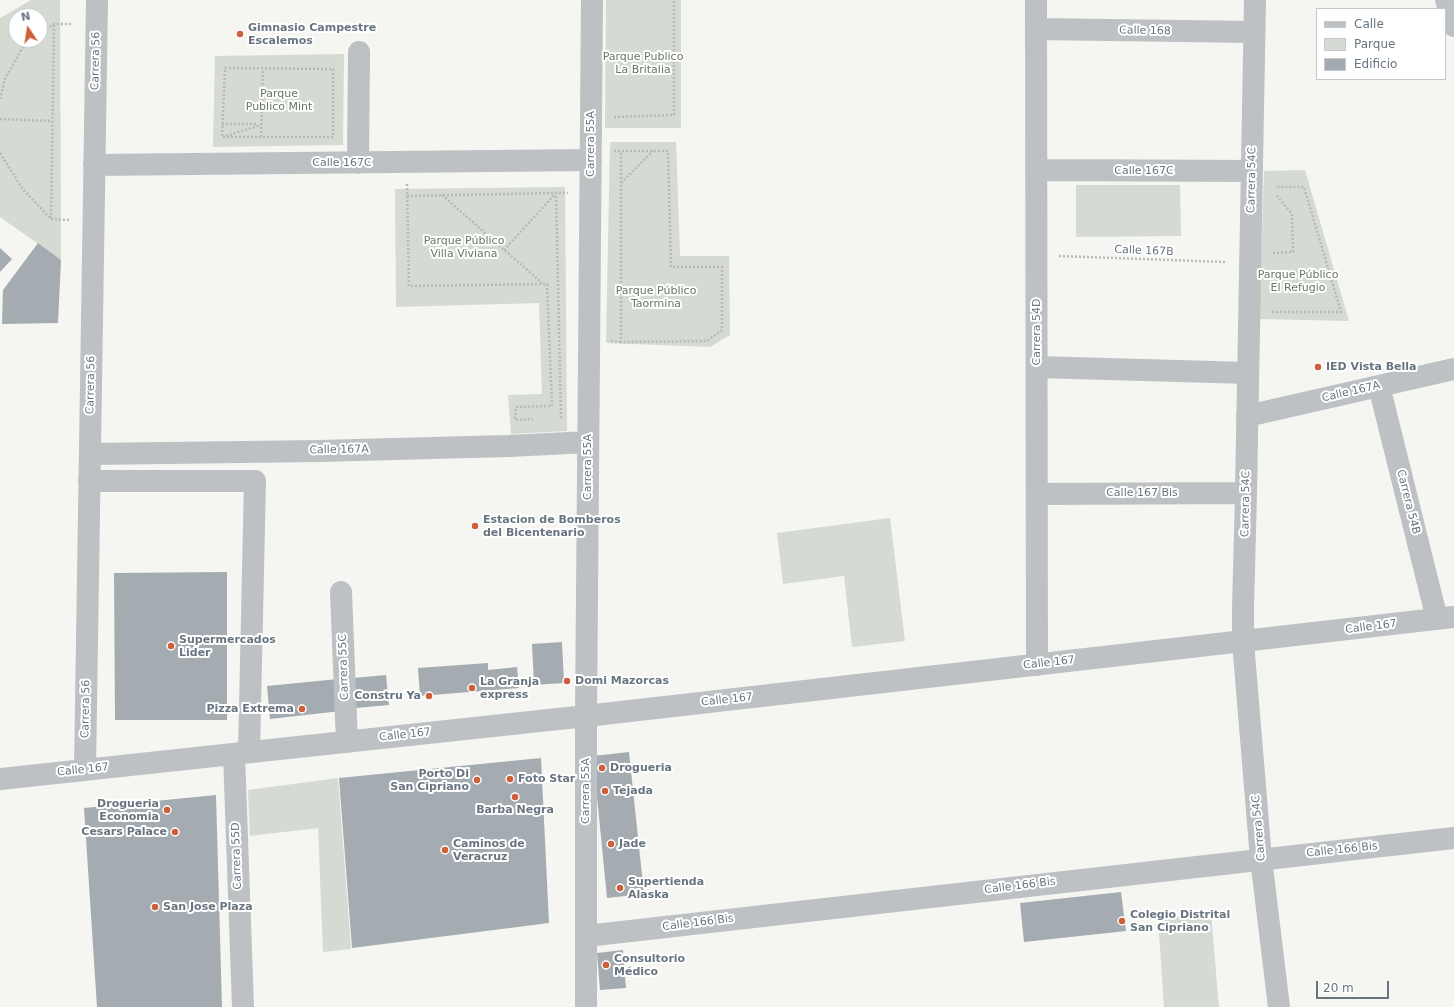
<!DOCTYPE html>
<meta charset="utf-8">
<style>
body{margin:0}
#map{position:relative;width:1454px;height:1007px;overflow:hidden;background:#f5f5f2;font-family:"DejaVu Sans",sans-serif}
canvas{display:block}
.legend{position:absolute;left:1316px;top:8px;width:130px;height:72px;box-sizing:border-box;background:#fff;border:1px solid #c3c8cc;margin:0;padding:5px 7px;list-style:none;font-size:12px;color:#687580}
.legend li{display:flex;align-items:center;gap:8px;height:20px}
.legend b{width:20px;border:1px solid #c3c8cc}
.north{position:absolute;left:8px;top:8px;width:40px;height:40px;box-sizing:border-box;background:#fff;border:1px solid #c3c8cc;border-radius:50%;rotate:348deg;font-size:11px;font-weight:700;line-height:16px;text-align:center;color:#687580}
.north::after{content:'';display:block;margin:auto;width:14px;height:18px;background:#cd603b;clip-path:polygon(50% 0,100% 100%,50% 72%,0 100%)}
.scale{position:absolute;left:1316px;top:981px;width:73px;height:18px;box-sizing:border-box;border:2px solid #687580;border-top:0;padding-left:5px;font-size:12px;line-height:14px;white-space:nowrap;color:#687580;-webkit-text-stroke:3px #fff;paint-order:stroke}
</style>
<div id="map">
<canvas width="1454" height="1007"></canvas>
<ul class="legend">
<li><b style="height:5px;background:#bdc1c4"></b>Calle</li>
<li><b style="height:11px;background:#d5dad2"></b>Parque</li>
<li><b style="height:11px;background:#a5acb1"></b>Edificio</li>
</ul>
<div class="north">N</div>
<div class="scale">20 m</div>
</div>
<script>
const g = document.querySelector('canvas').getContext('2d');
g.lineJoin = 'round';
function paint(path, color) { g.fillStyle = color; g.fill(path, 'evenodd'); }
function stroke(path, color, width, dash) { g.strokeStyle = color; g.lineWidth = width; g.lineCap = dash ? 'butt' : 'round'; g.setLineDash(dash || []); g.stroke(path); }
function write(font, color, halo, rows, align = 'center') {
  g.font = font + ' "DejaVu Sans",sans-serif'; g.lineWidth = 4; g.setLineDash([]); g.textBaseline = 'middle'; g.strokeStyle = halo; g.fillStyle = color; for (const [text, x, y, turn = 0] of rows) {
    g.save(); g.translate(x, y); g.rotate((+turn || 0) * Math.PI / 180); g.textAlign = isNaN(turn) ? turn : align; if (halo) g.strokeText(text, 0, 0); g.fillText(text, 0, 0); g.restore();
  }
}
const green = new Path2D(`
 M 31,0 L 60,0 L 61,260 L 0,217 L 0,18 ZM 16,16 L 40,16 L 40,40 L 16,40 Z
 M 606,0 L 681,0 L 681,128 L 605,128 Z
 M 344,54 L 343,145 L 213,147 L 215,56 Z
 M 610,142 L 676,142 L 680,256 L 729,256 L 730,335 L 710,347 L 606,343 Z
 M 1305,170 L 1349,321 L 1259,319 L 1264,171 Z
 M 1076,185 L 1180,185 L 1181,236 L 1076,237 Z
 M 565,187 L 567,431 L 511,434 L 508,395 L 542,394 L 539,303 L 396,307 L 395,189 Z
 M 890,518 L 905,641 L 852,647 L 844,576 L 783,584 L 777,533 Z
 M 338,778 L 351,949 L 323,952 L 318,828 L 250,836 L 248,790 Z
 M 1211,914 L 1219,1007 L 1164,1007 L 1158,918 Z`);
const building = new Path2D(`
 M 38,243 L 61,260 L 58,323 L 2,324 L 3,290 Z
 M 0,248 L 12,259 L 0,272 Z
 M 227,572 L 227,720 L 115,720 L 114,573 Z
 M 562,642 L 564,683 L 534,685 L 532,644 Z
 M 488,663 L 488,670 L 517,667 L 519,688 L 420,696 L 418,668 Z
 M 386,675 L 389,705 L 356,708 L 353,678 Z
 M 338,679 L 341,711 L 270,719 L 267,686 Z
 M 629,752 L 644,894 L 607,898 L 593,756 Z
 M 541,758 L 549,923 L 352,948 L 339,778 Z
 M 216,795 L 222,1007 L 97,1007 L 84,808 Z
 M 1121,892 L 1126,931 L 1024,942 L 1020,903 Z
 M 623,950 L 626,988 L 600,990 L 597,953 Z`);
const path = new Path2D(`
 M 40,34 L 54,24 L 73,24
 M 225,68 L 333,69 L 333,137 L 222,137 Z
 M 0,99 L 5,79 L 24,45 L 31,40
 M 614,117 L 674,115 L 674,0
 M 0,119 L 52,121
 M 222,124 L 258,124
 M 226,136 L 261,125
 M 261,137 L 263,69
 M 614,151 L 668,151 L 671,267 L 722,267 L 722,330 L 707,341 L 621,342 L 621,151
 M 0,153 L 22,188 L 51,219 L 54,24
 M 621,183 L 653,151
 M 407,184 L 409,286 L 547,284 L 552,406 L 516,407 L 515,420 L 533,419
 M 442,195 L 542,283
 M 407,196 L 556,193 L 561,419 L 560,419
 M 51,219 L 70,220
 M 504,250 L 556,193 L 568,193
 M 1273,253 L 1293,252 L 1292,214 L 1276,195
 M 1059,256 L 1226,262
 M 1272,312 L 1341,312 L 1304,187 L 1275,187
 M 611,341 L 621,342`);
const minor = new Path2D(`
 M 1036,0 L 1037,665
 M 1255,0 L 1246,493 L 1243,608 L 1243,642 L 1261,859 L 1279,1007
 M 1446,0 L 1454,26
 M 1036,29 L 1254,32
 M 358,163 L 359,52
 M 94,165 L 591,160
 M 1037,170 L 1252,171
 M 1037,367 L 1248,373
 M 1379,386 L 1437,619
 M 1247,416 L 1454,369
 M 90,454 L 319,451 L 509,446 L 588,442
 M 89,481 L 255,481 L 249,752
 M 1037,494 L 1246,493
 M 341,592 L 347,742
 M 234,754 L 243,1007
 M 85,769 L 97,0
 M 0,779 L 586,716 L 1454,617
 M 586,936 L 1454,838
 M 586,1007 L 586,716 L 592,0`);
const markers = [
 [240,34,4,"#cd603b"],
 [1318,367,4,"#cd603b"],
 [475,526,4,"#cd603b"],
 [171,646,4,"#cd603b"],
 [567,681,4,"#cd603b"],
 [472,688,4,"#cd603b"],
 [429,696,4,"#cd603b"],
 [302,709,4,"#cd603b"],
 [602,768,4,"#cd603b"],
 [510,779,4,"#cd603b"],
 [477,780,4,"#cd603b"],
 [605,791,4,"#cd603b"],
 [515,797,4,"#cd603b"],
 [167,810,4,"#cd603b"],
 [175,832,4,"#cd603b"],
 [611,844,4,"#cd603b"],
 [445,850,4,"#cd603b"],
 [620,888,4,"#cd603b"],
 [155,907,4,"#cd603b"],
 [1122,921,4,"#cd603b"],
 [606,965,4,"#cd603b"]
];
const poiNames = [
 ["Gimnasio Campestre",248,28],
 ["Escalemos",248,41],
 ["IED Vista Bella",1326,367],
 ["Estacion de Bomberos",483,520],
 ["del Bicentenario",483,533],
 ["Supermercados",179,640],
 ["Lider",179,653],
 ["Domi Mazorcas",575,681],
 ["La Granja",480,682],
 ["express",480,695],
 ["Constru Ya",421,696,"right"],
 ["Pizza Extrema",294,709,"right"],
 ["Drogueria",610,768],
 ["Porto Di",469,774,"right"],
 ["San Cipriano",469,787,"right"],
 ["Foto Star",518,779],
 ["Tejada",613,791],
 ["Drogueria",159,804,"right"],
 ["Economia",159,817,"right"],
 ["Barba Negra",515,810,"center"],
 ["Cesars Palace",167,832,"right"],
 ["Caminos de",453,844],
 ["Veracruz",453,857],
 ["Jade",619,844],
 ["Supertienda",628,882],
 ["Alaska",628,895],
 ["San Jose Plaza",163,907],
 ["Colegio Distrital",1130,915],
 ["San Cipriano",1130,928],
 ["Consultorio",614,959],
 ["Médico",614,972]
];
const streetNames = [
 ["Calle 168",1145,31,1],
 ["Carrera 56",96,61,-89],
 ["Carrera 55A",591,144,-90],
 ["Calle 167C",342,163],
 ["Calle 167C",1144,171],
 ["Carrera 54C",1252,180,-89],
 ["Calle 167B",1144,251,2],
 ["Carrera 54D",1037,332,-90],
 ["Carrera 56",91,385,-89],
 ["Calle 167A",1351,392,-13],
 ["Calle 167A",339,450,-1],
 ["Carrera 55A",588,467,-90],
 ["Calle 167 Bis",1142,493],
 ["Carrera 54B",1408,502,76],
 ["Carrera 54C",1246,504,-89],
 ["Calle 167",1371,627,-7],
 ["Calle 167",1049,663,-6],
 ["Carrera 55C",344,667,-92],
 ["Calle 167",727,700,-6],
 ["Carrera 56",86,709,-89],
 ["Calle 167",405,735,-6],
 ["Calle 167",83,770,-6],
 ["Carrera 55A",586,791,-90],
 ["Carrera 54C",1259,828,-95],
 ["Calle 166 Bis",1342,850,-6],
 ["Carrera 55D",237,856,-92],
 ["Calle 166 Bis",1020,886,-7],
 ["Calle 166 Bis",698,923,-7]
];
const parkNames = [
 ["Parque Publico",643,57],
 ["La Britalia",643,70],
 ["Parque",279,94],
 ["Publico Mint",279,107],
 ["Parque Público",464,241],
 ["Villa Viviana",464,254],
 ["Parque Público",1298,275],
 ["El Refugio",1298,288],
 ["Parque Público",656,291],
 ["Taormina",656,304]
];
paint(green, '#d5dad2');
paint(building, '#a5acb1');
stroke(path, '#b7babc', 2.5, [2, 2]);
stroke(minor, '#bdc1c4', 22);
for (const [x, y, r, color] of markers) { const dot = new Path2D(); dot.arc(x, y, r, 0, 2 * Math.PI); g.fillStyle = color; g.fill(dot); stroke(dot, '#fff', 1.5); }
write('bold 11px', '#687580', '#fff', poiNames, 'left');
write('11px', '#687580', '#fff', streetNames);
write('11px', '#697866', '#fff', parkNames);
</script>
